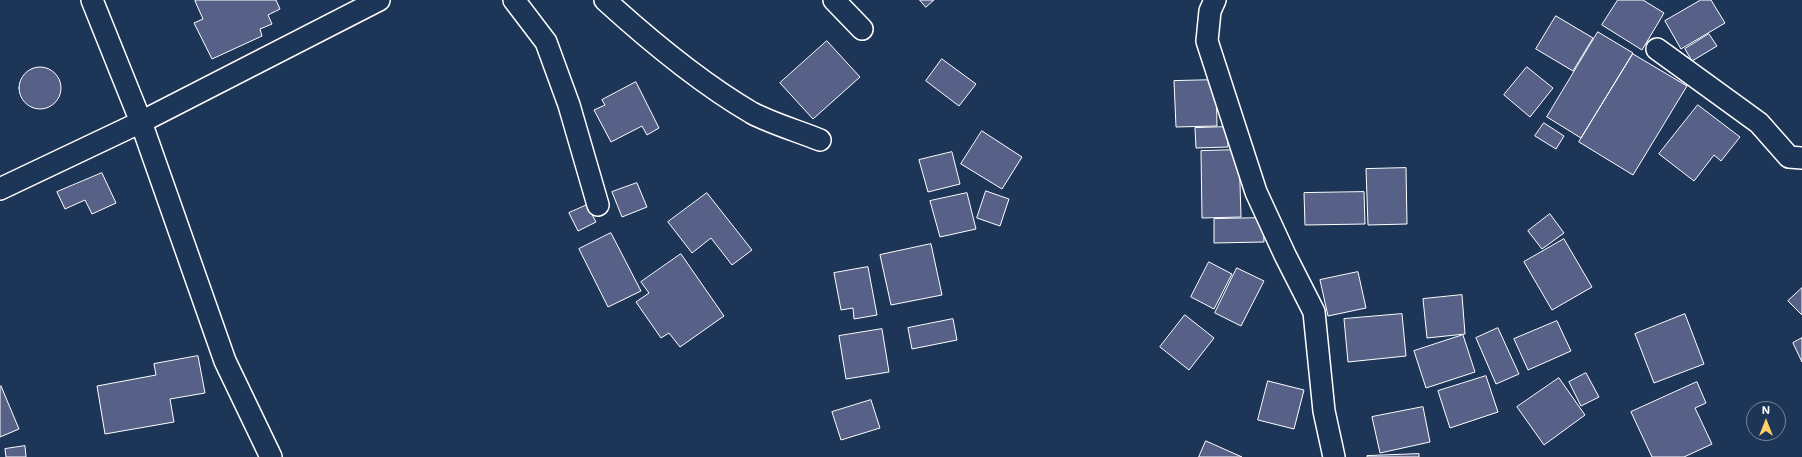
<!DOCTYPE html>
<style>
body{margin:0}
#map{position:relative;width:1802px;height:457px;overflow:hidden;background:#1d3557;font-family:Mali,sans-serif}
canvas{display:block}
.north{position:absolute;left:1746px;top:401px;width:40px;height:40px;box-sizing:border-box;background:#1d3557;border:1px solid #77869a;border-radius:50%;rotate:0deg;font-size:11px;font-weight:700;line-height:16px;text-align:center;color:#fff}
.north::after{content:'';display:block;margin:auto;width:14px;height:18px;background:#ffd166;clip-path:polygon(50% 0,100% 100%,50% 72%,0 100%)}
</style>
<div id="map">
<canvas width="1802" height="457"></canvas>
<div class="north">N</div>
</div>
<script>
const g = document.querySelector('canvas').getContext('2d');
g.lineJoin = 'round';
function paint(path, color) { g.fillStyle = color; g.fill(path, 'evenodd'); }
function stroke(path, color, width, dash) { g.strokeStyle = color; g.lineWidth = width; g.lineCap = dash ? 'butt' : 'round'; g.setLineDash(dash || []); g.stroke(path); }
const building = new Path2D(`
 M 197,0 L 276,0 L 280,9 L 268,15 L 272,24 L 260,29 L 262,36 L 212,59 L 194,23 L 203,19 L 195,1 Z
 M 920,0 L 934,0 L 926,7 Z
 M 1618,0 L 1643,0 L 1664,13 L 1642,50 L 1602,25 Z
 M 1701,0 L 1711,0 L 1725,23 L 1681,49 L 1665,21 Z
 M 1556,16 L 1593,38 L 1573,71 L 1536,49 Z
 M 1598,32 L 1633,53 L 1581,138 L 1547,117 Z
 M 1709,34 L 1717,46 L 1692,61 L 1685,49 Z
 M 827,41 L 860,77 L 813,119 L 780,83 Z
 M 1633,54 L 1687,86 L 1633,175 L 1579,142 Z
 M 942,59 L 976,84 L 959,106 L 926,81 Z
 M 1527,67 L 1553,88 L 1530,117 L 1504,95 Z
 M19 88a21 21 0 1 1 42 0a21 21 0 1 1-42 0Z
 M 1216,80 L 1217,126 L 1176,127 L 1174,81 Z
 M 636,82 L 659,128 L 647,135 L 642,126 L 611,142 L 594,110 L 605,105 L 602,100 Z
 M 1698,105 L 1740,137 L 1721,161 L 1714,155 L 1694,181 L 1659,154 Z
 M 1544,123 L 1564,136 L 1556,149 L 1535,136 Z
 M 1228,127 L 1228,147 L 1196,148 L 1195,128 Z
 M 982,131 L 1022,157 L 1002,189 L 961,164 Z
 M 1239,150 L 1241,217 L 1202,218 L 1201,151 Z
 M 952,152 L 960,184 L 928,192 L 919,160 Z
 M 1406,168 L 1407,224 L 1368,225 L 1366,169 Z
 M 102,173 L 116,203 L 92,214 L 85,200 L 65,209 L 57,192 Z
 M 637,183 L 647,207 L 622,217 L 612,192 Z
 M 986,191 L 1009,199 L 1000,226 L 977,218 Z
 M 1364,192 L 1365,224 L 1305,225 L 1304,193 Z
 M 707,193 L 752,250 L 732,265 L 711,238 L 692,253 L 668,222 Z
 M 967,193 L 976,229 L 940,237 L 930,201 Z
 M 587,205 L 596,222 L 578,231 L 569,213 Z
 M 1550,214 L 1564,233 L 1542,249 L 1528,231 Z
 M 1263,218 L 1264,242 L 1214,243 L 1214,219 Z
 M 611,233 L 641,291 L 608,307 L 579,249 Z
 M 1564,239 L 1592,287 L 1552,310 L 1524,262 Z
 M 931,244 L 942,295 L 891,305 L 880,255 Z
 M 681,254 L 724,316 L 680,347 L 669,333 L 661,338 L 636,302 L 649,293 L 641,282 Z
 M 1209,262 L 1232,274 L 1214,309 L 1191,297 Z
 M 868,267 L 877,315 L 854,319 L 853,308 L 841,310 L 834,273 Z
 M 1237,268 L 1264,281 L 1241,326 L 1215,313 Z
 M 1358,272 L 1366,308 L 1328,316 L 1320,280 Z
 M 1802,288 L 1802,315 L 1788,301 Z
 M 1462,295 L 1465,334 L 1427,338 L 1423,299 Z
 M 1402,314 L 1406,356 L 1348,362 L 1344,319 Z
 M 1685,314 L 1704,364 L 1654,383 L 1635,334 Z
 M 1185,315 L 1214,338 L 1189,370 L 1160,347 Z
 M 953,319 L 957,340 L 912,349 L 908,328 Z
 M 1557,321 L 1571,351 L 1528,370 L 1514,339 Z
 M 1498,328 L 1519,374 L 1496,384 L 1476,338 Z
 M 882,329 L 889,372 L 846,379 L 839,336 Z
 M 1463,335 L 1475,372 L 1426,388 L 1414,351 Z
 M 1802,338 L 1802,362 L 1793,343 Z
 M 198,356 L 205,393 L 170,399 L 174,422 L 105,434 L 97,386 L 156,375 L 154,364 Z
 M 1586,373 L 1599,397 L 1581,406 L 1569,382 Z
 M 1486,376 L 1498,412 L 1450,428 L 1438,391 Z
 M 1559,378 L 1585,415 L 1544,445 L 1517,407 Z
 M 1268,381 L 1304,390 L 1294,429 L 1258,420 Z
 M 1697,382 L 1706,403 L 1695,408 L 1712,444 L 1684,457 L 1652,457 L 1631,412 Z
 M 1,386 L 19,429 L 0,437 L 0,387 Z
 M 871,400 L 880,428 L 841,440 L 832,412 Z
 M 1423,407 L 1430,442 L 1380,453 L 1372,417 Z
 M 1206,441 L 1242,457 L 1199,457 Z
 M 25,446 L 26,457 L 6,457 L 5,449 Z
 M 1419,454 L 1419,457 L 1367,457 L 1367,456 Z`);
const street = new Path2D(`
 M 92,0 L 141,122 L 225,361 L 271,457
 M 514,0 L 546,42 L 569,105 L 598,205
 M 605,0 C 650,41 699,82 752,113 C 773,124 798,131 820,140
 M 834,0 L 862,29
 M 1215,0 L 1210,11 L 1207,41 L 1256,192 L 1285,255 L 1314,312 L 1324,411 L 1334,457
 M 1657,49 L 1759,123 L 1789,157 L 1802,158
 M 0,189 L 141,122 L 379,0`);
paint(building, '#576188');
stroke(building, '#fff', 1);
stroke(street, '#fff', 24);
stroke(street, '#1d3557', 21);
</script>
